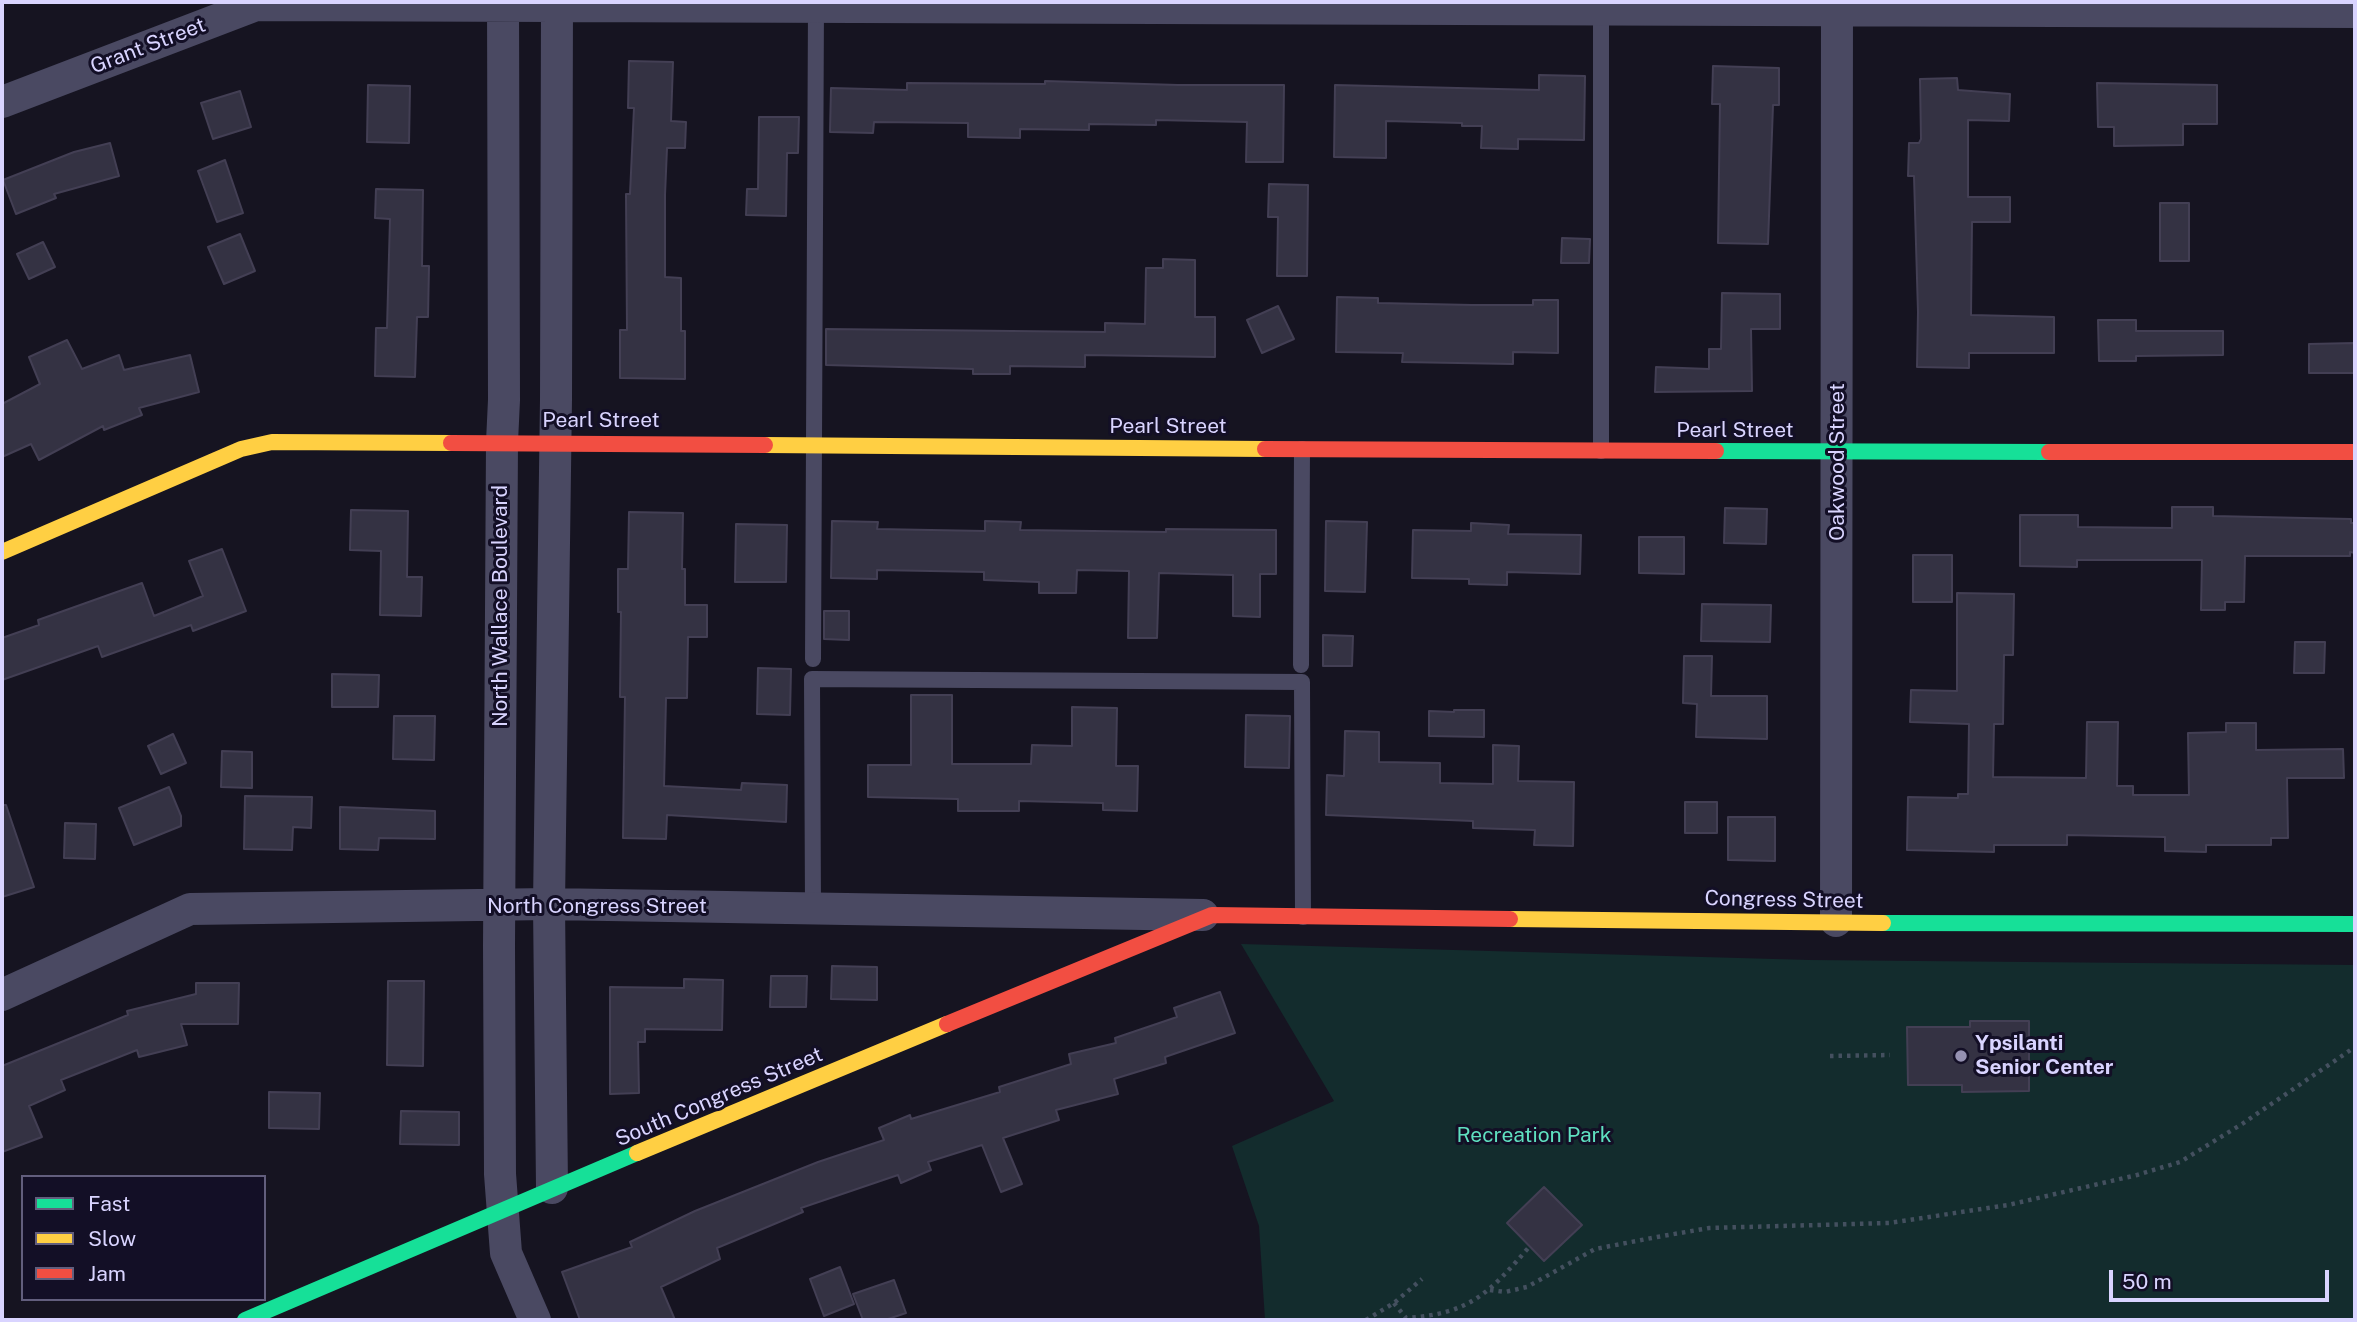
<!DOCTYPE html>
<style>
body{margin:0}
#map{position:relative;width:2357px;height:1322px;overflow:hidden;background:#161421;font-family:"Public Sans",sans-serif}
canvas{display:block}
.frame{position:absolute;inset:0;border:4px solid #d9d4ff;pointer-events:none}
.legend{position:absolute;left:21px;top:1175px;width:245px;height:126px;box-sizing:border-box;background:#130f26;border:2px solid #625e7d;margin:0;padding:9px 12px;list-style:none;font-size:21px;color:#d9d4ff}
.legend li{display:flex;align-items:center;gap:14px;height:35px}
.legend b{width:35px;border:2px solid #625e7d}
.scale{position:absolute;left:2109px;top:1270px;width:220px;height:32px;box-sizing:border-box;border:4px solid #d9d4ff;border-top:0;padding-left:9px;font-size:21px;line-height:24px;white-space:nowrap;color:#d9d4ff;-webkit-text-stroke:5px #130f26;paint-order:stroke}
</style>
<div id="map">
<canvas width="2357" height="1322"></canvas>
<div class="frame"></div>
<ul class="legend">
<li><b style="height:9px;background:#16e098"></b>Fast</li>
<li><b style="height:9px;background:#ffcf43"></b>Slow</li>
<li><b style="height:9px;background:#f24e42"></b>Jam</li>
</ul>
<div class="scale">50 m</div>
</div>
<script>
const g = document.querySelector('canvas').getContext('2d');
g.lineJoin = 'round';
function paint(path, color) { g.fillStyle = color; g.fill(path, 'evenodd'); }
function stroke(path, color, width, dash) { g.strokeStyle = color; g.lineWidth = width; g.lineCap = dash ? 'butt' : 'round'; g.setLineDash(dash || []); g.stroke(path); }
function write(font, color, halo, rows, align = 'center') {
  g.font = font + ' "Public Sans",sans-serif'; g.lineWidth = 6; g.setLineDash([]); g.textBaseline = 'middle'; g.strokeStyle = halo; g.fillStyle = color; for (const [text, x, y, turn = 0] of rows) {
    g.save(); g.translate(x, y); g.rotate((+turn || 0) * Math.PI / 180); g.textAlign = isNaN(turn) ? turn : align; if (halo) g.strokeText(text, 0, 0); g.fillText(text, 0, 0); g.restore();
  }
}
const green = new Path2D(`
 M 1241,944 L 1810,960 L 2355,965 L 2355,1320 L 1265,1320 L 1259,1226 L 1232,1146 L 1334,1101 Z`);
const building = new Path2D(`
 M 629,61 L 673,62 L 671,121 L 686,122 L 685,148 L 667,148 L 665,195 L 665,277 L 681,278 L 681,331 L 685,331 L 685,379 L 620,378 L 620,330 L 627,330 L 626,194 L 630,194 L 634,108 L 628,108 Z
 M 1713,66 L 1779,68 L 1779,105 L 1773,105 L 1768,244 L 1718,243 L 1720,104 L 1712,104 Z
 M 1539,75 L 1585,76 L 1584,140 L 1518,139 L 1518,149 L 1481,148 L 1482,126 L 1462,126 L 1462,123 L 1386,121 L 1386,158 L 1334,157 L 1335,85 L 1539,90 Z
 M 1957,78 L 1958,90 L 2010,94 L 2009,121 L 1968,120 L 1968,197 L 2010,197 L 2010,222 L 1972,222 L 1971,315 L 2054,317 L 2054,353 L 1969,353 L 1969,368 L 1917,367 L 1918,312 L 1914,176 L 1908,176 L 1909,143 L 1919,143 L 1921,139 L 1920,79 Z
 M 1045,81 L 1178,85 L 1284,85 L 1283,162 L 1246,162 L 1247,122 L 1156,120 L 1156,125 L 1089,124 L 1089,130 L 1020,129 L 1020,138 L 968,137 L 968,123 L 874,122 L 873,133 L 830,132 L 831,88 L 907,90 L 907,83 L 1045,84 Z
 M 2097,83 L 2217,85 L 2217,124 L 2183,124 L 2183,145 L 2114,146 L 2114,127 L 2098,127 Z
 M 368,85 L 410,86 L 409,143 L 367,142 Z
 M 240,91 L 251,127 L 213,139 L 201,103 Z
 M 759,117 L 799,117 L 798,153 L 787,153 L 786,216 L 746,215 L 747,189 L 758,189 Z
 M 110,143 L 119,176 L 54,194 L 56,198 L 16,214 L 3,180 L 74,152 Z
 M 225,160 L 243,213 L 217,222 L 198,171 Z
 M 1269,184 L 1308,185 L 1307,276 L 1277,276 L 1278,217 L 1268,217 Z
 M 376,189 L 423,190 L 422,266 L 429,266 L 428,317 L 417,317 L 415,377 L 375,376 L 376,328 L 387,328 L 390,219 L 375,218 Z
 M 2160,203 L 2189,203 L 2189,261 L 2160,261 Z
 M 240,234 L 255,271 L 224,284 L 208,247 Z
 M 1562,238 L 1590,239 L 1589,263 L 1561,263 Z
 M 43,242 L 55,267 L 29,279 L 17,254 Z
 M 1163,259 L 1195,260 L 1195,317 L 1215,317 L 1215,357 L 1085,355 L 1085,367 L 1010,366 L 1010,374 L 973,374 L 973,369 L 826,365 L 826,329 L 1105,332 L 1105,323 L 1145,324 L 1146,268 L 1163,268 Z
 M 1722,293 L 1780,294 L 1780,329 L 1751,329 L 1752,391 L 1655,392 L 1656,367 L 1709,369 L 1709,349 L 1721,349 Z
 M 1337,297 L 1378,298 L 1378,303 L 1472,305 L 1533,305 L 1533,300 L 1558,300 L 1558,353 L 1513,352 L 1513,364 L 1402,362 L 1403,353 L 1336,352 Z
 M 1278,306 L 1294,339 L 1262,353 L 1247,320 Z
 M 2098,320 L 2136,320 L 2136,331 L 2223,331 L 2223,355 L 2136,356 L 2136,361 L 2099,361 Z
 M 67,340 L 82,369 L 119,355 L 124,370 L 190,355 L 199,392 L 139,408 L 142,415 L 104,430 L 103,426 L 39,460 L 31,444 L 2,457 L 2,404 L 40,384 L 29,357 Z
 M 2355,343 L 2355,373 L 2309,373 L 2309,344 Z
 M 2172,507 L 2213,507 L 2213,516 L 2351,519 L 2351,523 L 2355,523 L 2355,553 L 2350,552 L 2350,556 L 2245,556 L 2244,602 L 2225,602 L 2225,610 L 2201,610 L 2202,560 L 2077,560 L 2077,567 L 2020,566 L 2020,515 L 2078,515 L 2078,527 L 2172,528 Z
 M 1725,508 L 1767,509 L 1766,544 L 1724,543 Z
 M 351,510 L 408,511 L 407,577 L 422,577 L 421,616 L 380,615 L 381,551 L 350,550 Z
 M 629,512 L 683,513 L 682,569 L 685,569 L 685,605 L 707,605 L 707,637 L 688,637 L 687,698 L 666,698 L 664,786 L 741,790 L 742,783 L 787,785 L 786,822 L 667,815 L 666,839 L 623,838 L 625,697 L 620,697 L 621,612 L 618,612 L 618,569 L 628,569 Z
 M 832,521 L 878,522 L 877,529 L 985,531 L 985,521 L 1021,522 L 1020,530 L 1166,532 L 1166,529 L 1276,530 L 1276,574 L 1260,574 L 1260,617 L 1233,616 L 1233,575 L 1159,573 L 1157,638 L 1128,638 L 1129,571 L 1077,570 L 1076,593 L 1039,593 L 1039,582 L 984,580 L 984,572 L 877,570 L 877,579 L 831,578 Z
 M 1326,521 L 1367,522 L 1365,592 L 1325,591 Z
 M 1471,523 L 1509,525 L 1508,534 L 1581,535 L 1580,574 L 1507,572 L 1507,585 L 1469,584 L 1469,579 L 1412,578 L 1413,530 L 1471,531 Z
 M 736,524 L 787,525 L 786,582 L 735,582 Z
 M 1639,537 L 1684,537 L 1684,574 L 1639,573 Z
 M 222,549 L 246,611 L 193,631 L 191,625 L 102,657 L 98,646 L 2,680 L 2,638 L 39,625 L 38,620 L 142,583 L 154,616 L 203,596 L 189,561 Z
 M 1913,555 L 1952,555 L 1952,602 L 1913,602 Z
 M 1957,593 L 2014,594 L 2013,655 L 2004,655 L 2003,724 L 1994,724 L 1993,777 L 2086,778 L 2087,722 L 2118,722 L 2117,786 L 2133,786 L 2133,795 L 2189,795 L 2188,733 L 2226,732 L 2226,723 L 2256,723 L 2256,750 L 2343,749 L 2344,778 L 2287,778 L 2288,838 L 2271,838 L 2271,845 L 2206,845 L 2206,852 L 2165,851 L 2165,837 L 2067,835 L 2067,845 L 1994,845 L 1994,852 L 1907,850 L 1908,797 L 1958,798 L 1958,794 L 1968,794 L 1969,724 L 1910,722 L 1911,690 L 1957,691 Z
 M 1702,604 L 1771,605 L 1770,642 L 1701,641 Z
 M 824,611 L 849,611 L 849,640 L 824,639 Z
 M 1323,635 L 1353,636 L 1352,666 L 1323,666 Z
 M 2295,642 L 2325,642 L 2324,673 L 2294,673 Z
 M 1684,656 L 1712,656 L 1711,696 L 1767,696 L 1767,739 L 1696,737 L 1697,704 L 1683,703 Z
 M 758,668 L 791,669 L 790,715 L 757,714 Z
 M 332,674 L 379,675 L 378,707 L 332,707 Z
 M 911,695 L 952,695 L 952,764 L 1031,764 L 1032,745 L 1072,746 L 1072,707 L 1117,708 L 1116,766 L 1138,766 L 1137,811 L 1103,810 L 1103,803 L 1019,801 L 1019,811 L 958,811 L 958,799 L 868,797 L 868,765 L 911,765 Z
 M 1454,710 L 1484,710 L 1484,737 L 1429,736 L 1429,711 L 1454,712 Z
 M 1246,715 L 1290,716 L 1289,768 L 1245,767 Z
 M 394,716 L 435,716 L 434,760 L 393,759 Z
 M 1345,731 L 1379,732 L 1379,762 L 1440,763 L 1440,783 L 1493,784 L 1493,745 L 1519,746 L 1518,781 L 1574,782 L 1573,846 L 1534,845 L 1535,830 L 1473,828 L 1473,821 L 1326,815 L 1327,775 L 1344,776 Z
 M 173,734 L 186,763 L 161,774 L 148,746 Z
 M 222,751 L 252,752 L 252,788 L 221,787 Z
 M 169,787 L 181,816 L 181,826 L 134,845 L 119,808 Z
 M 245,796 L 312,797 L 311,828 L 293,827 L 292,850 L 244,849 Z
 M 1685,802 L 1717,802 L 1717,833 L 1685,833 Z
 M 2,805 L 6,805 L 34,887 L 2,897 Z
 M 340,807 L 435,811 L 435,839 L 379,838 L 378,850 L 340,849 Z
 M 1728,817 L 1775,817 L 1775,861 L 1728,860 Z
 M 65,823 L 96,824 L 95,859 L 64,858 Z
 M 832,966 L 877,967 L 877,1000 L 831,999 Z
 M 771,976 L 807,976 L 806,1007 L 770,1007 Z
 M 684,979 L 723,980 L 722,1030 L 645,1029 L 645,1042 L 638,1042 L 639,1093 L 610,1094 L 610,987 L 684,988 Z
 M 388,981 L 424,981 L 423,1066 L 387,1065 Z
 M 196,983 L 239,983 L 238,1024 L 181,1024 L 187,1045 L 139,1057 L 137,1050 L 61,1080 L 65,1090 L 29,1106 L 42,1137 L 2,1152 L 2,1066 L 128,1015 L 127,1011 L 196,994 Z
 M 1220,992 L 1235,1033 L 1165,1057 L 1166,1063 L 1114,1079 L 1118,1094 L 1056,1110 L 1059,1120 L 1003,1138 L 1022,1184 L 1001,1192 L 982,1145 L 928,1162 L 931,1170 L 901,1183 L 898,1175 L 801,1208 L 803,1212 L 717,1248 L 720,1259 L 661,1287 L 675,1320 L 580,1320 L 562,1272 L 632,1247 L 630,1242 L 695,1211 L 818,1162 L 884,1140 L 879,1128 L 910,1115 L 911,1119 L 1000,1092 L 999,1087 L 1071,1064 L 1069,1054 L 1116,1043 L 1115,1038 L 1177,1017 L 1174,1008 Z
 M 1970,1021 L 2029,1021 L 2029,1091 L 1962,1092 L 1962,1085 L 1908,1085 L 1907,1027 L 1970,1027 Z
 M 269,1092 L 320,1093 L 319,1129 L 269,1128 Z
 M 401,1111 L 459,1112 L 459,1145 L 400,1144 Z
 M 1544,1187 L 1582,1225 L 1544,1261 L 1507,1223 Z
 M 840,1267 L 854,1304 L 824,1316 L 810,1279 Z
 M 894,1280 L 906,1313 L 885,1320 L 863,1320 L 853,1294 Z`);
const path = new Path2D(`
 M 1830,1056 L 1890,1055
 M 1490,1290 L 1505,1292 L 1527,1287 L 1595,1249 L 1657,1237 L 1709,1228 L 1889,1223 L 2008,1205 L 2137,1175 L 2180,1162 L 2242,1124 L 2355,1047
 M 1394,1303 L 1406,1318 C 1471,1314 1490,1292 1530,1246
 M 1366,1320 L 1394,1303 L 1422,1279`);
const lane = new Path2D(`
 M 1601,451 L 1601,9
 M 813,659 L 816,4
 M 1301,665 L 1302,449
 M 813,909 L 812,679 L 1302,682 L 1303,917`);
const street = new Path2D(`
 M 503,2 L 504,400 L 502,442 L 499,945 L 500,1174 L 506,1253 L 535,1320
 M 2,102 L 256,5 L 2355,12
 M 1836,921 L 1837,2
 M 2,995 L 190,909 L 549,904 L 1203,915
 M 552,1188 L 549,904 L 556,399 L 557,2`);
const fast = new Path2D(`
 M 1716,451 L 2049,452
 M 1883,923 L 2355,924
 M 245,1320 L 637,1153`);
const slow = new Path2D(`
 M 765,445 L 1265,449
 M 2,552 L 241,449 L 272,442 L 451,443
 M 1510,919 L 1883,923
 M 637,1153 L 947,1024`);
const jam = new Path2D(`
 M 451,443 L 765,445
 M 1265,449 L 1716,451
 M 2049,452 L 2355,452
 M 947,1024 L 1212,915 L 1510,919`);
const markers = [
 [1961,1056,7,"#9591b1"]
];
const streetNames = [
 ["Grant Street",148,46,-21],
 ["Pearl Street",601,421],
 ["Pearl Street",1168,427],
 ["Pearl Street",1735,431],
 ["Oakwood Street",1838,462,-90],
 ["North Wallace Boulevard",501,606,-90],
 ["Congress Street",1784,900,1],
 ["North Congress Street",597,907],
 ["South Congress Street",719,1097,-23]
];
const poiNames = [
 ["Ypsilanti",1975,1044],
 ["Senior Center",1975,1068]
];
const parkNames = [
 ["Recreation Park",1534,1136]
];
paint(green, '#132c2d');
paint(building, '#343243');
stroke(building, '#433f54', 2);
stroke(path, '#44505f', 4.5, [3.5, 5]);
stroke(lane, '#4a4962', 16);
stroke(street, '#4a4962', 32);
stroke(fast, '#16e098', 16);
stroke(slow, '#ffcf43', 16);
stroke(jam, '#f24e42', 16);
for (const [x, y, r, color] of markers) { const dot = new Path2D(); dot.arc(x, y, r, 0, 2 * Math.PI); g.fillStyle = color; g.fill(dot); stroke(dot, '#130f26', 2.5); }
write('21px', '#d9d4ff', '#130f26', streetNames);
write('bold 21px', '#d9d4ff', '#130f26', poiNames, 'left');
write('21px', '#5fe0c0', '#130f26', parkNames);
</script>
